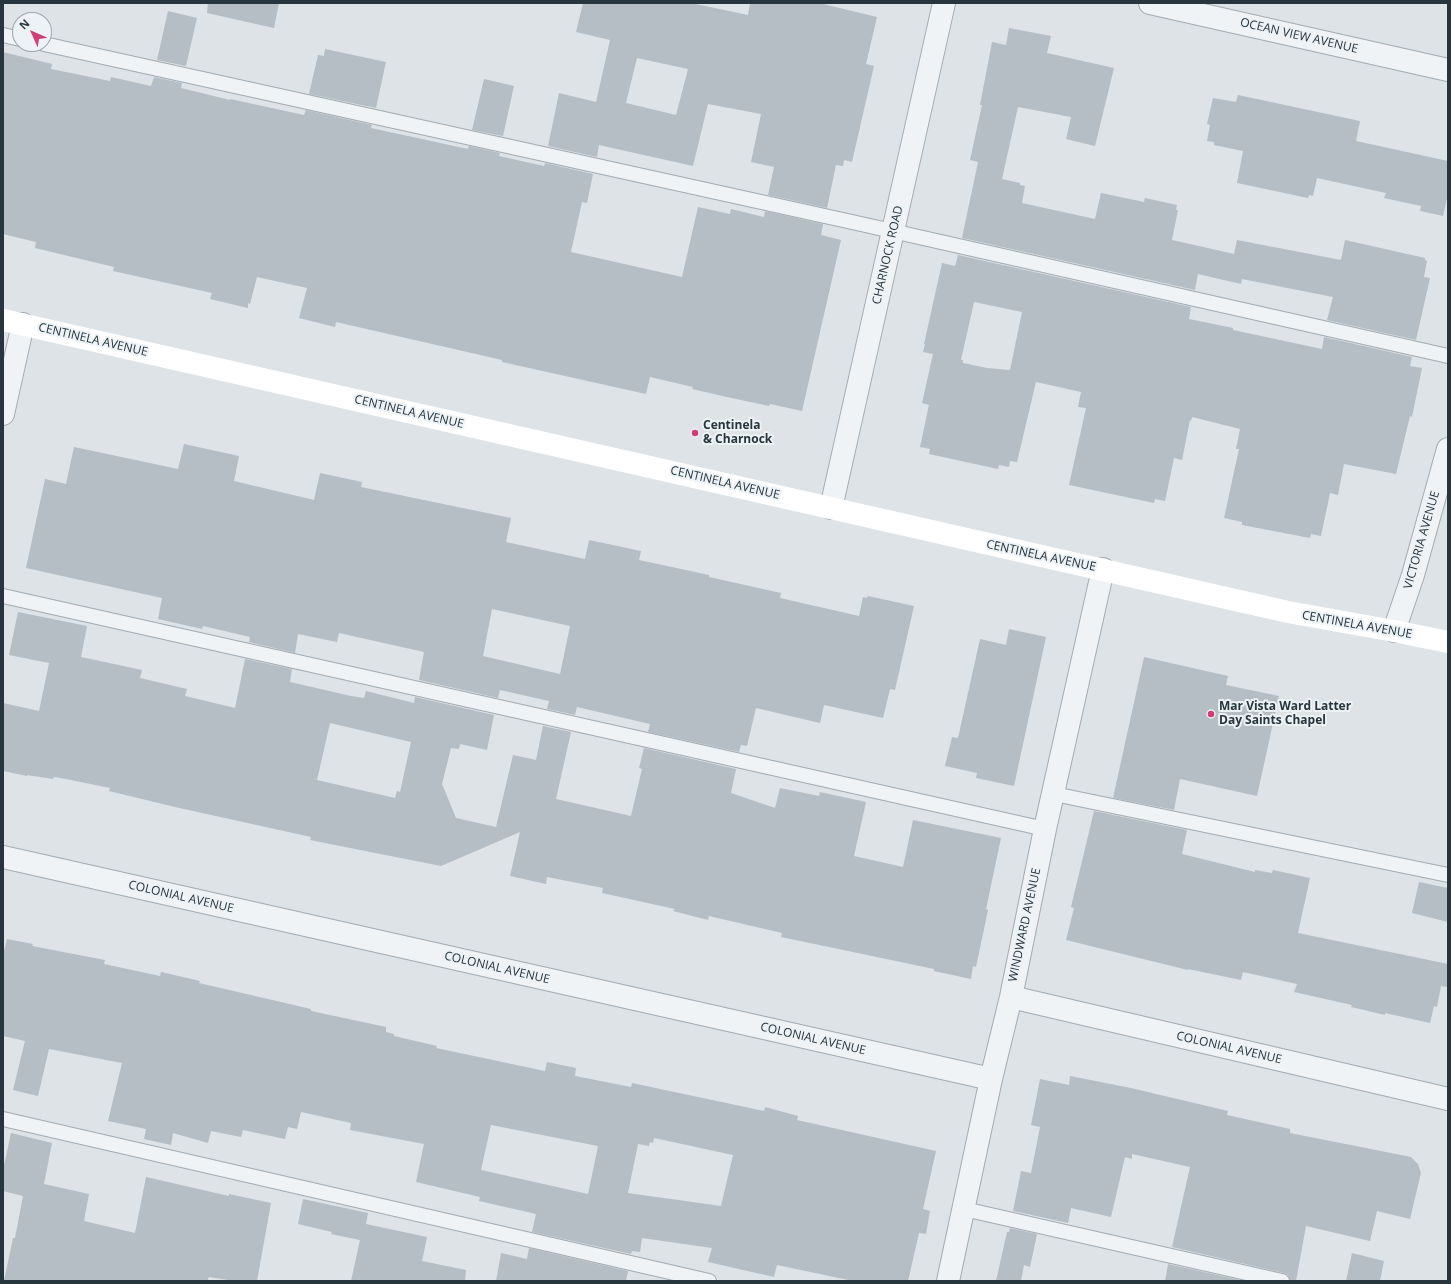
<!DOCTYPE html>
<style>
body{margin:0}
#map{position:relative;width:1451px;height:1284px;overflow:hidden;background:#dde3e7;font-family:"Open Sans",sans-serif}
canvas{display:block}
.frame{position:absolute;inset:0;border:4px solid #26353e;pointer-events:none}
.north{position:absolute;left:12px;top:12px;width:40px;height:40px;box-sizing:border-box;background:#ecf2f5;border:1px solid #9da6ac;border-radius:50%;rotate:315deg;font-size:11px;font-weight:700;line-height:16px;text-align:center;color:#26353e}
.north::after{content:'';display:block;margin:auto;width:14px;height:18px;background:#d03e77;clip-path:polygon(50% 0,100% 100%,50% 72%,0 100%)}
</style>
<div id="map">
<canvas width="1451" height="1284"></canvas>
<div class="frame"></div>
<div class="north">N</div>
</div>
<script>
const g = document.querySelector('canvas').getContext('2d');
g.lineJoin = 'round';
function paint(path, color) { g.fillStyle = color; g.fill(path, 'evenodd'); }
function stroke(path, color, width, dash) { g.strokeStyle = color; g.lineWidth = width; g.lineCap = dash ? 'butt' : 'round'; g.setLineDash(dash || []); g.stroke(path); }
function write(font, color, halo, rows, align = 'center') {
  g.font = font + ' "Open Sans",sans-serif'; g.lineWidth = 4; g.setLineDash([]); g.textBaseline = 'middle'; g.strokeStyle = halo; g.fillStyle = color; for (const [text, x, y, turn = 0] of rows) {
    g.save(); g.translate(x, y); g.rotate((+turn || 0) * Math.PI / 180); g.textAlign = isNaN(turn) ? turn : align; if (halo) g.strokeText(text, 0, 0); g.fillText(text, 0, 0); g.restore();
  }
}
const building = new Path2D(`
 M 208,3 L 279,3 L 274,28 L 207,13 Z
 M 583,3 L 691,3 L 748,15 L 750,3 L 819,3 L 877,17 L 866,64 L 874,66 L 852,162 L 844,160 L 843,166 L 836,165 L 827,208 L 768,195 L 774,167 L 751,162 L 761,114 L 708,104 L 693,166 L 599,145 L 597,157 L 548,146 L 559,93 L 596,102 L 610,40 L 576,32 ZM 637,58 L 688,69 L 676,115 L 626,103 Z
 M 168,11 L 197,18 L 186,66 L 157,60 Z
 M 1009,28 L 1051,36 L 1047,53 L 1114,68 L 1095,146 L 1066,139 L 1071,117 L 1018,107 L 1002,179 L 1020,183 L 1020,185 L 1025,186 L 1022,203 L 1095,219 L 1101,193 L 1144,202 L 1145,198 L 1177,205 L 1176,210 L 1178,210 L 1172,240 L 1221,251 L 1234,254 L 1237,240 L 1341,260 L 1345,240 L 1425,258 L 1425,260 L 1427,261 L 1424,277 L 1430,278 L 1416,340 L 1327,320 L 1333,297 L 1242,279 L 1241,284 L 1198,274 L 1195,290 L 962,238 L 978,162 L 970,160 L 982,105 L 980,105 L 992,42 L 1006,45 Z
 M 325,49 L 386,62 L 376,108 L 309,94 L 318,55 L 324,56 Z
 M 3,52 L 52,64 L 51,69 L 110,81 L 111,77 L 151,86 L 154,77 L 182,83 L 181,88 L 230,100 L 230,99 L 304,115 L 306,110 L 372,125 L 371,128 L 468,149 L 469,146 L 500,153 L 499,156 L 544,166 L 545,163 L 593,174 L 587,203 L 582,202 L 571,252 L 682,277 L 698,207 L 730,214 L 731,209 L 764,217 L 765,211 L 823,224 L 821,235 L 841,240 L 802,411 L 770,404 L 769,406 L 727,397 L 692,389 L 693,387 L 650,377 L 646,394 L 502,362 L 502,360 L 336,322 L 335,327 L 299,318 L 307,288 L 257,277 L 250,304 L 248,303 L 248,308 L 210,299 L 212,293 L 113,271 L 114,267 L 35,248 L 36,242 L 3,234 Z
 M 484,79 L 514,86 L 503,136 L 472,130 Z
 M 1238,95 L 1360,121 L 1356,141 L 1448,161 L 1448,194 L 1443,216 L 1420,211 L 1421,206 L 1384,198 L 1386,193 L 1317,178 L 1313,196 L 1309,195 L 1308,198 L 1237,183 L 1243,151 L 1214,145 L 1214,142 L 1207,141 L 1210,125 L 1207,124 L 1213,98 L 1236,102 Z
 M 958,255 L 1191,307 L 1189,319 L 1233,328 L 1233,330 L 1322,349 L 1324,337 L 1412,357 L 1410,366 L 1422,368 L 1412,417 L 1410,416 L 1396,474 L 1344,464 L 1338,495 L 1330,493 L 1321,536 L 1311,534 L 1310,538 L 1242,525 L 1242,522 L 1224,518 L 1239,449 L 1236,449 L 1240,429 L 1192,417 L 1191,421 L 1190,420 L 1182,460 L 1174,458 L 1165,501 L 1155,499 L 1154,503 L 1069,485 L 1086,408 L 1078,407 L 1081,392 L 1036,382 L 1017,462 L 1010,461 L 1009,467 L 999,465 L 998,469 L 929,454 L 930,449 L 920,447 L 929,405 L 922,403 L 933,354 L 923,352 L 925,344 L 924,344 L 942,263 L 955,266 ZM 974,302 L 1022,312 L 1010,370 L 987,368 L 963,363 L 963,360 L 961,360 Z
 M 184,444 L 239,456 L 234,481 L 314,500 L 320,473 L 362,482 L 361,487 L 511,518 L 506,542 L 585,559 L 589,540 L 641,551 L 639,560 L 709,575 L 709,577 L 781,593 L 780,598 L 859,616 L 863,597 L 867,598 L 868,596 L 914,606 L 895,690 L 890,689 L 883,718 L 824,705 L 820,723 L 756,708 L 747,746 L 741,745 L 739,752 L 648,732 L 650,724 L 577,707 L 575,715 L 547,709 L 549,701 L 500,690 L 498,698 L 419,680 L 424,652 L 339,633 L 337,642 L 298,634 L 295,653 L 249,642 L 250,637 L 203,626 L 202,629 L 158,619 L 162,598 L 26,568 L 45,479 L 66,484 L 74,447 L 178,469 ZM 492,609 L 570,626 L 560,674 L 483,656 Z
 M 18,612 L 87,626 L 81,657 L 142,670 L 140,678 L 187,689 L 185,696 L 235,708 L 245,659 L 292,669 L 290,682 L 351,696 L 364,698 L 366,691 L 414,703 L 415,697 L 494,715 L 487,750 L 460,744 L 459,749 L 451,748 L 442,784 L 456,818 L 496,827 L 513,755 L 536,760 L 543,726 L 571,732 L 556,799 L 631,816 L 642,769 L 639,768 L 644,748 L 736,769 L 731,793 L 775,808 L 780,788 L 819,796 L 820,792 L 866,802 L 854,856 L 903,867 L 913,820 L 1001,838 L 986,909 L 988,910 L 976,967 L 973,966 L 971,979 L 934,971 L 934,969 L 781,937 L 782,933 L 709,916 L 708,920 L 673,911 L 675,909 L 602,893 L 603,888 L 547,877 L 546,884 L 510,876 L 520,832 L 441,866 L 310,840 L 311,837 L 175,807 L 109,791 L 110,788 L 66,779 L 54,777 L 53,779 L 27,775 L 27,776 L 3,771 L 3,703 L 39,711 L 49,663 L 9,655 ZM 330,723 L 411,742 L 400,792 L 397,791 L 395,798 L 317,780 Z
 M 1009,629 L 1046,637 L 1014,786 L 976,778 L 977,773 L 945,766 L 952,737 L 958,738 L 980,639 L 1006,645 Z
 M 1144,657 L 1228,676 L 1226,685 L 1279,696 L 1257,796 L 1180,779 L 1174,810 L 1113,798 Z
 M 1094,811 L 1187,830 L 1182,854 L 1255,872 L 1255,870 L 1272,873 L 1273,870 L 1310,878 L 1298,933 L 1448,964 L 1448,987 L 1441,986 L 1437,1007 L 1434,1006 L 1430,1023 L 1385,1013 L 1385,1015 L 1351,1007 L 1352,1005 L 1294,992 L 1297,984 L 1243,972 L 1241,980 L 1188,969 L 1188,970 L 1066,940 L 1074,908 L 1071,907 Z
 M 1419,882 L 1448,888 L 1448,922 L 1412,913 Z
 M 7,939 L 33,944 L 32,946 L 105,960 L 104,964 L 160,976 L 161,972 L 200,981 L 199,983 L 311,1009 L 311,1011 L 386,1027 L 386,1032 L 394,1034 L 394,1036 L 437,1046 L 436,1048 L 545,1071 L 547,1062 L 576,1068 L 575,1076 L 631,1087 L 632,1083 L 764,1111 L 765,1107 L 798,1116 L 797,1120 L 936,1151 L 923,1209 L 930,1211 L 926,1234 L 919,1233 L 908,1281 L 853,1281 L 777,1265 L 774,1277 L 708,1262 L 712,1248 L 642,1238 L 640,1252 L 632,1251 L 631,1254 L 532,1232 L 536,1214 L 479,1201 L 480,1197 L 416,1182 L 424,1144 L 350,1130 L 351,1123 L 301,1112 L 297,1129 L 288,1127 L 285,1139 L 243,1130 L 241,1137 L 211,1131 L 208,1143 L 173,1133 L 171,1145 L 144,1139 L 146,1129 L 108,1121 L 122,1063 L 49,1049 L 38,1096 L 13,1090 L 25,1041 L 3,1036 L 3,955 ZM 491,1125 L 598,1146 L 588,1194 L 481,1170 ZM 654,1138 L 733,1155 L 721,1206 L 628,1193 L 638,1144 L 649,1146 L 650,1142 L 653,1143 Z
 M 1070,1076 L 1131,1088 L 1228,1111 L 1227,1115 L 1290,1129 L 1290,1133 L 1411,1157 L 1418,1164 L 1421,1173 L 1410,1219 L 1377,1211 L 1370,1241 L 1306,1226 L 1296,1281 L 1290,1281 L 1288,1275 L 1284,1273 L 1172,1247 L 1190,1167 L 1132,1154 L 1132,1159 L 1125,1157 L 1111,1217 L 1071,1208 L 1068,1223 L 1013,1211 L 1021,1171 L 1031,1173 L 1040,1127 L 1031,1125 L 1040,1079 L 1069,1085 Z
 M 11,1133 L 52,1143 L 44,1184 L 89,1194 L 84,1221 L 135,1233 L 146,1177 L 229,1196 L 229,1194 L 271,1203 L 257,1281 L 234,1281 L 209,1277 L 207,1281 L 4,1281 L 13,1238 L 15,1238 L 23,1196 L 3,1191 L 3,1170 Z
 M 303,1199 L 368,1213 L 366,1224 L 427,1237 L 422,1261 L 466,1270 L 465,1281 L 351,1281 L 360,1240 L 331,1234 L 332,1232 L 298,1224 Z
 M 1010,1228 L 1037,1234 L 1030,1267 L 1024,1265 L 1021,1281 L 996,1281 L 1007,1232 L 1009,1232 Z
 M 529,1248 L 628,1271 L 626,1281 L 496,1281 L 501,1253 L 527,1259 Z
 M 1352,1253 L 1384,1261 L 1380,1281 L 1346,1281 Z
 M 1168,1264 L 1244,1281 L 1165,1281 Z`);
const service = new Path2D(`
 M 3,35 L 20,39
 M 44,44 L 852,222 L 1448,356
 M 3,596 L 1045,829
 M 1054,794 L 1448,875
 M 3,1119 L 709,1281
 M 964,1209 L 1282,1281`);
const minor = new Path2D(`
 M 1150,3 L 1448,70
 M 3,414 L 23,324
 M 831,508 L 944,3
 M 1394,631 L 1413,575 L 1448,449
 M 3,857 L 991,1079
 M 1011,997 L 1448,1099
 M 948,1281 L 991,1079 L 1011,997 L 1045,829 L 1103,569`);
const secondary = new Path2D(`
 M 3,320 L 1288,612 L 1394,631 L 1448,642`);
const markers = [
 [695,433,4,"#d03e77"],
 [1211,714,4,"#d03e77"]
];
const streetNames = [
 ["OCEAN VIEW AVENUE",1299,36,13],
 ["CHARNOCK ROAD",888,255,-77],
 ["CENTINELA AVENUE",93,340,13],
 ["CENTINELA AVENUE",409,412,13],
 ["CENTINELA AVENUE",725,483,13],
 ["VICTORIA AVENUE",1422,540,-74],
 ["CENTINELA AVENUE",1041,556,12],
 ["CENTINELA AVENUE",1357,625,10],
 ["COLONIAL AVENUE",181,897,13],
 ["WINDWARD AVENUE",1025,925,-78],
 ["COLONIAL AVENUE",497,968,13],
 ["COLONIAL AVENUE",813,1039,13],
 ["COLONIAL AVENUE",1229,1048,13]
];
const poiNames = [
 ["Centinela",703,426],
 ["& Charnock",703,440],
 ["Mar Vista Ward Latter",1219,707],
 ["Day Saints Chapel",1219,721]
];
paint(building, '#b4bec4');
stroke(service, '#a2abb1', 16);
stroke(minor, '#a2abb1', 24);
stroke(service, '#f0f3f6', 14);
stroke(minor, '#f0f3f6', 22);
stroke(secondary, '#fff', 22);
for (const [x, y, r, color] of markers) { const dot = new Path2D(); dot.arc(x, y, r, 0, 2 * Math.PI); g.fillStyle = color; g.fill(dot); stroke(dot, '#ecf2f5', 1.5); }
write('12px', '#26353e', '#ecf2f5', streetNames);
write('bold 12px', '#26353e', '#ecf2f5', poiNames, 'left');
</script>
